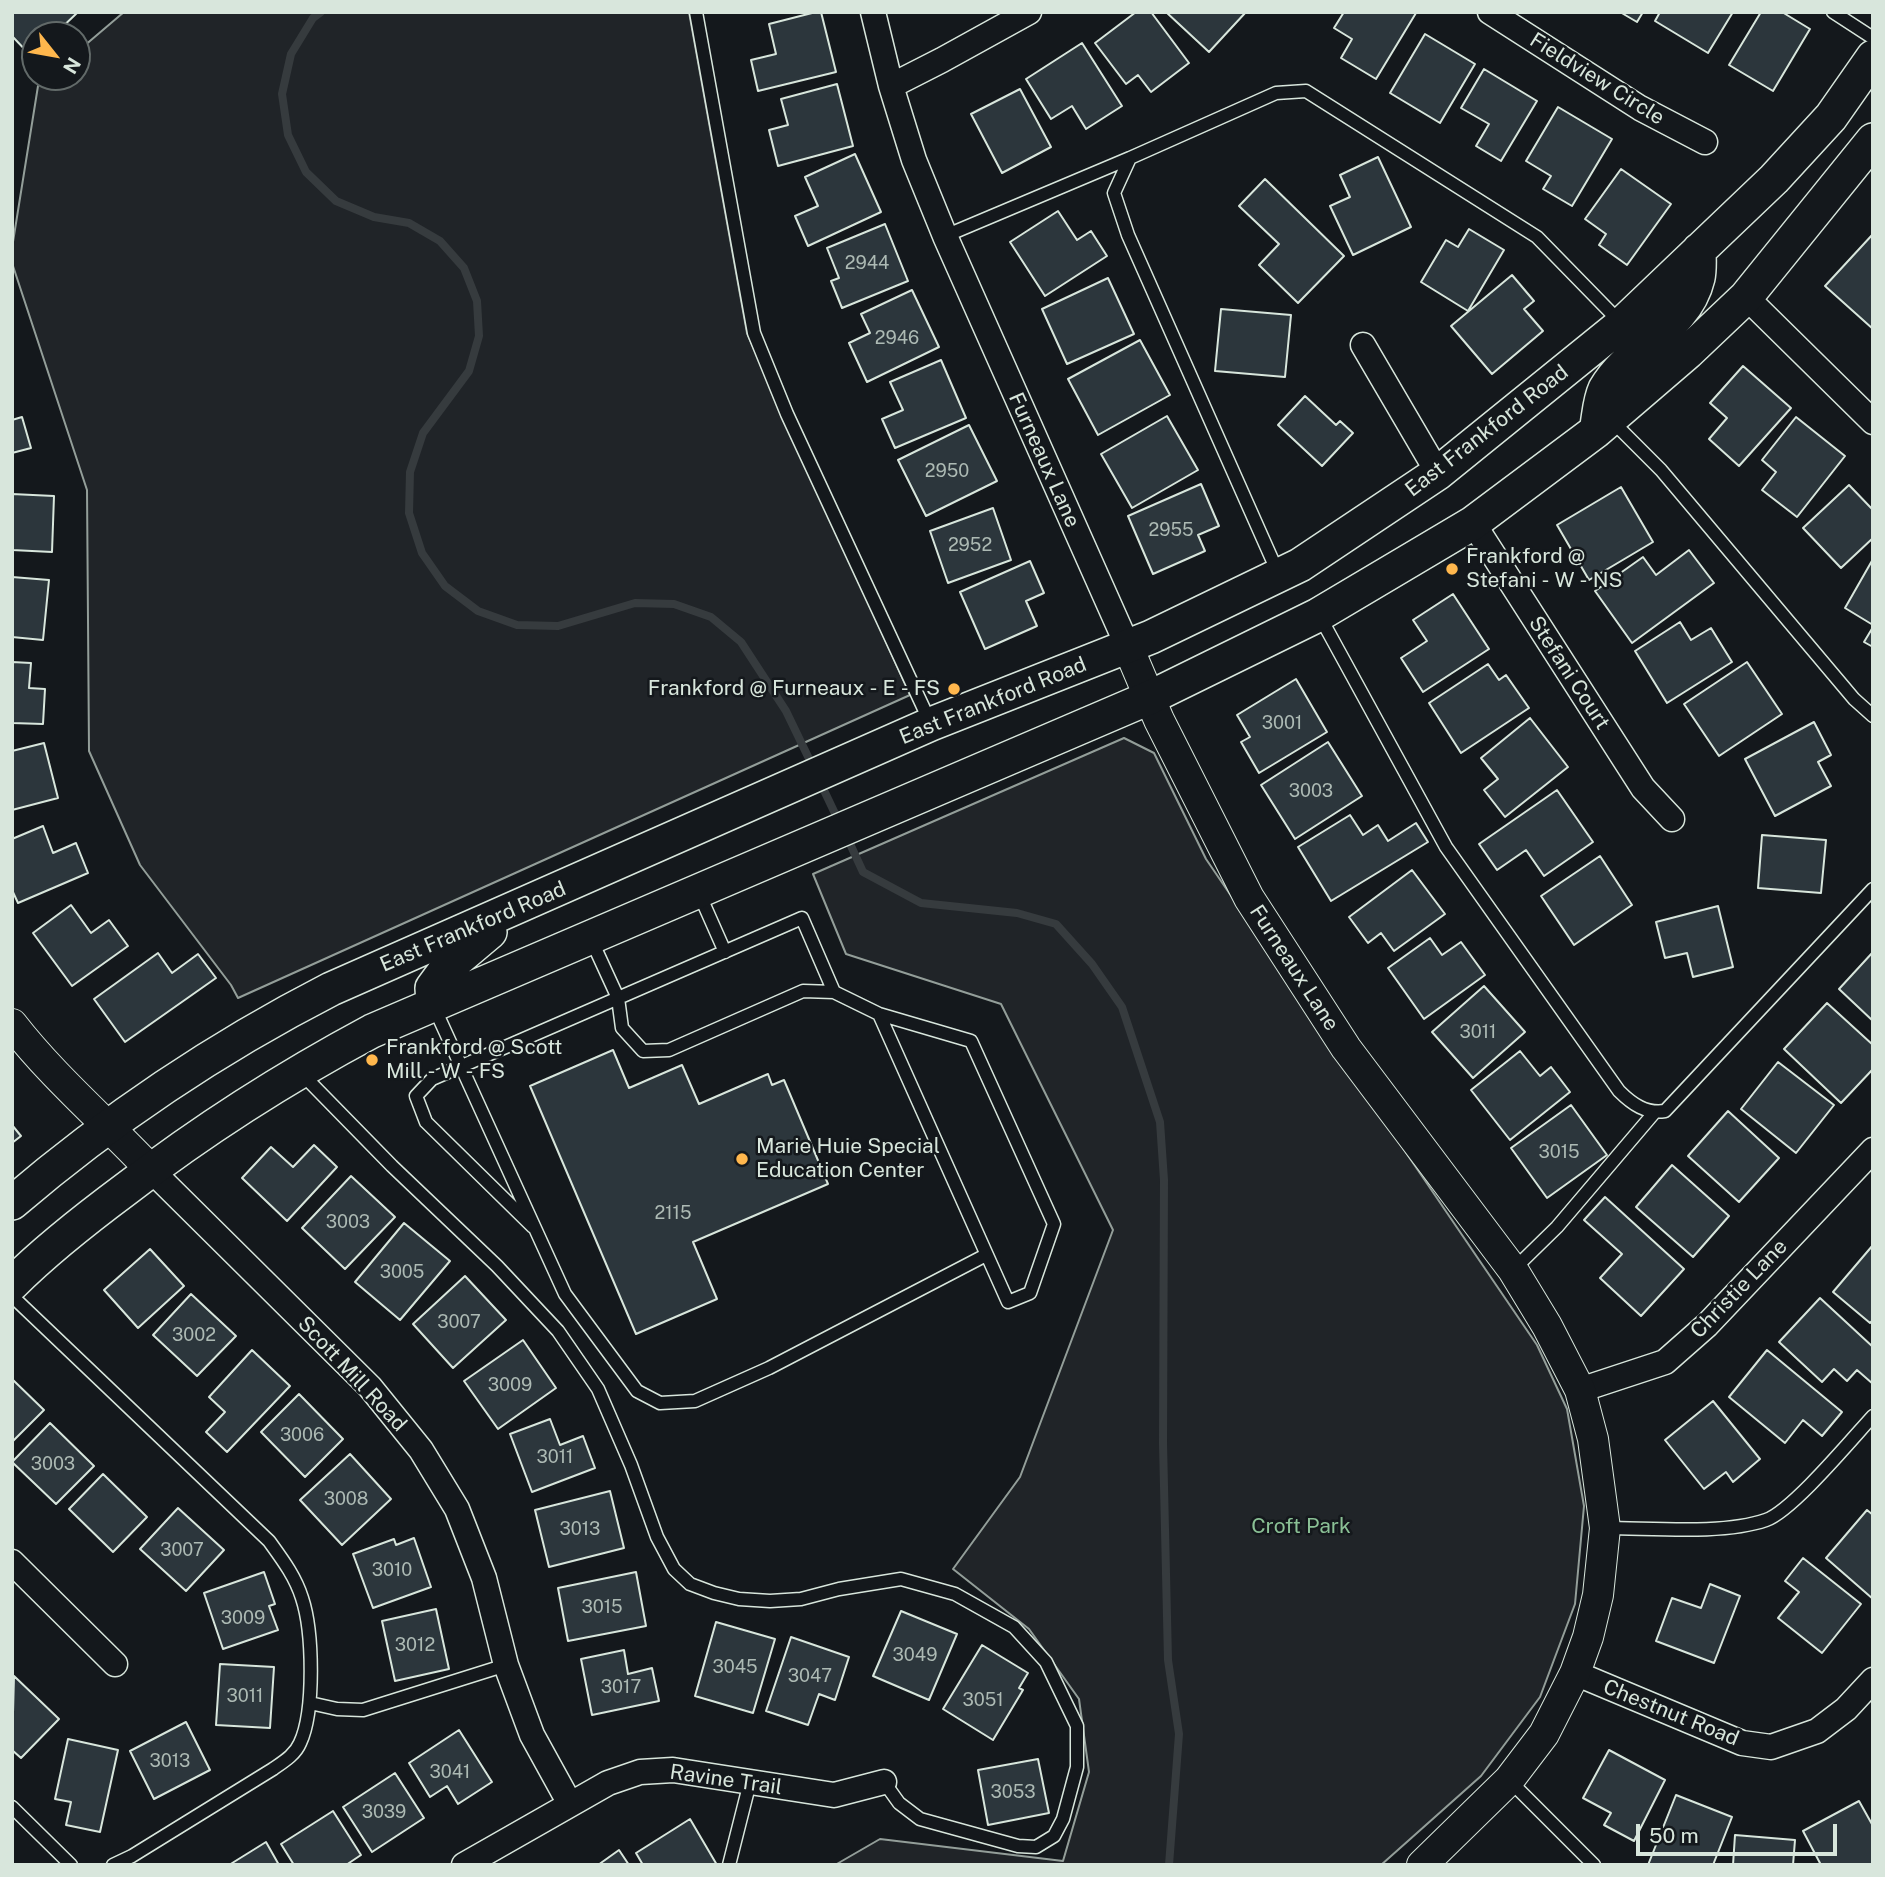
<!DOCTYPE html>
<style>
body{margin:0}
#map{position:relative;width:1885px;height:1877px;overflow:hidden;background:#14181c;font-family:"Public Sans",sans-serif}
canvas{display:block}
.frame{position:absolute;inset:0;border:14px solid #d8e6dc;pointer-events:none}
.north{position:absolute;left:21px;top:21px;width:70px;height:70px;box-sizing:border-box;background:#14181c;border:2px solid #626a69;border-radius:50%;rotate:121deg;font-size:19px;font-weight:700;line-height:28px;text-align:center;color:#d8e6dc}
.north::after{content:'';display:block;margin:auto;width:24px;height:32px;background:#ffb74d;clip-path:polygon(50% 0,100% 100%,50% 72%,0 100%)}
.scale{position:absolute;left:1636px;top:1824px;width:201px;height:32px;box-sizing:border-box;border:4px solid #d8e6dc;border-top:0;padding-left:9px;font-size:21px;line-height:24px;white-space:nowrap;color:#d8e6dc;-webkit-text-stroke:5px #14181c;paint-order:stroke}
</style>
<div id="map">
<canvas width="1885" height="1877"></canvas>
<div class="frame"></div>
<div class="north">N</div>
<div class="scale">50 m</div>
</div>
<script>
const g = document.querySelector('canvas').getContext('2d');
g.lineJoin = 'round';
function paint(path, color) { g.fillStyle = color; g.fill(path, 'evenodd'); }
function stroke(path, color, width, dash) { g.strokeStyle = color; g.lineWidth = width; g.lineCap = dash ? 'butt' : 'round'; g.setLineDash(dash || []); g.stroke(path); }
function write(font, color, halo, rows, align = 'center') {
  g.font = font + ' "Public Sans",sans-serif'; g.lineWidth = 5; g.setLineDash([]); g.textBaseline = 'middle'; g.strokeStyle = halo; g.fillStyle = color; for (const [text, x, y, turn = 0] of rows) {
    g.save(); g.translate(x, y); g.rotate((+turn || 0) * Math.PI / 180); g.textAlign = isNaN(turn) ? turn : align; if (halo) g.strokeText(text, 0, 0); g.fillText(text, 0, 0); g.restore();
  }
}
const green = new Path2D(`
 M 124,12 L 689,12 L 747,333 L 910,695 L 238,998 L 231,985 L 140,865 L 89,751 L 87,490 L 12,263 L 12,248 L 38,86 L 48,77 L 77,77 L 77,52 Z
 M 1124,738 L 1154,753 L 1206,859 L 1537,1345 L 1567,1409 L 1584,1506 L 1575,1604 L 1540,1697 L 1481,1776 L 1381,1865 L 835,1865 L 880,1839 L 1063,1861 L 1089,1772 L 1079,1699 L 1029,1629 L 953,1569 L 1020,1477 L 1113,1230 L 1001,1004 L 846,954 L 813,874 Z`);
const stream = new Path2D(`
 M 321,12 L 313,18 L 291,54 L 282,94 L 288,135 L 306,172 L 336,201 L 374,217 L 409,223 L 440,241 L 464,268 L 477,301 L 479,336 L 469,371 L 423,433 L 410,472 L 409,513 L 422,553 L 445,586 L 478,611 L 517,625 L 558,626 L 635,603 L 674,604 L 711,617 L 741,642 L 786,711 L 813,767
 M 820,782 L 840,824
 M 846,835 L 863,872 L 921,903 L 1017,913 L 1056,924 L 1092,964 L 1122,1007 L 1160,1122 L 1164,1180 L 1163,1443 L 1168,1660 L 1179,1734 L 1169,1865`);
const building = new Path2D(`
 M 12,12 L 78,12 L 54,35 L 35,35 L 35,52 L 31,56 L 12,36 Z
 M 816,12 L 821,12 L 836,72 L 758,91 L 751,60 L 776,54 L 769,24 Z
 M 1136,12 L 1151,12 L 1189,63 L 1151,92 L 1138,75 L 1126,84 L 1095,43 Z
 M 1166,12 L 1246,12 L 1209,52 Z
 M 1344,12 L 1416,13 L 1376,79 L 1341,58 L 1352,39 L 1334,28 Z
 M 1620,12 L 1643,12 L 1637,22 Z
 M 1660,12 L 1733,12 L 1708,53 L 1655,21 Z
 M 1761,12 L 1782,12 L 1810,29 L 1773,91 L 1729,65 Z
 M 1425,34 L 1475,64 L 1440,123 L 1390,93 Z
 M 1082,43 L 1122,106 L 1086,129 L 1072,106 L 1051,119 L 1026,79 Z
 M 1484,69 L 1537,101 L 1501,161 L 1476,146 L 1489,124 L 1461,108 Z
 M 837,84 L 853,146 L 778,166 L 769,130 L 788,125 L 781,99 Z
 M 1020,89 L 1051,147 L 1002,173 L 971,114 Z
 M 1558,107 L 1612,139 L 1572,206 L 1543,189 L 1551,176 L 1526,161 Z
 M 855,154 L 881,212 L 808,246 L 795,216 L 818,206 L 805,177 Z
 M 1378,157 L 1411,227 L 1353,255 L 1330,206 L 1350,197 L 1340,175 Z
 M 1621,169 L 1671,204 L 1627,265 L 1599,245 L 1606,234 L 1585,219 Z
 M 1265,179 L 1344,256 L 1298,303 L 1259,265 L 1279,244 L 1239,206 Z
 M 1058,211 L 1077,240 L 1091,231 L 1107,256 L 1045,296 L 1010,242 Z
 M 885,224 L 908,281 L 842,308 L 831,281 L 839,278 L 827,248 Z
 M 1469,229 L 1504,250 L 1468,311 L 1421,282 L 1446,240 L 1458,247 Z
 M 1873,234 L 1873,329 L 1825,286 Z
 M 1512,275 L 1534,301 L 1524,309 L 1543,331 L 1492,374 L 1451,326 Z
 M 1108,278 L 1134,334 L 1067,364 L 1042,309 Z
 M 912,290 L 939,347 L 867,382 L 849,343 L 870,333 L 861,314 Z
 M 1221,309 L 1291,315 L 1285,377 L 1215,371 Z
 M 1140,340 L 1170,395 L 1098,435 L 1068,379 Z
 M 941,360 L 966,418 L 895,448 L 882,419 L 903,410 L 890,382 Z
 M 1743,366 L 1791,408 L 1739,466 L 1709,439 L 1727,418 L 1710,403 Z
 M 1305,396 L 1336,425 L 1340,421 L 1353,433 L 1322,466 L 1278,425 Z
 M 1167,416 L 1198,470 L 1132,508 L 1101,454 Z
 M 22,417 L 31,448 L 12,453 L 12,420 Z
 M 1796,417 L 1845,456 L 1797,517 L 1762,490 L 1776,472 L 1762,460 Z
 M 969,425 L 997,481 L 926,516 L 898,460 Z
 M 1201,484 L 1219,526 L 1198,535 L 1205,551 L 1153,574 L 1128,516 Z
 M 1849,485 L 1873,510 L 1873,538 L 1841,568 L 1803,528 Z
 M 1621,487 L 1653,542 L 1589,580 L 1557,525 Z
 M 12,494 L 54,496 L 52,552 L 12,550 Z
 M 993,508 L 1011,560 L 948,583 L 930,531 Z
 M 1689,550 L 1714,583 L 1632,643 L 1595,591 L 1643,557 L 1656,575 Z
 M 1873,559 L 1873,625 L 1845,608 Z
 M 1030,561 L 1044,593 L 1026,601 L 1037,626 L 985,649 L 960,592 Z
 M 12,577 L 49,580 L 43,640 L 12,637 Z
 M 1453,594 L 1489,649 L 1423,692 L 1401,658 L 1427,641 L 1413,620 Z
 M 1680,622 L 1691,640 L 1711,628 L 1732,662 L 1667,703 L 1635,651 Z
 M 1873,627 L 1873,647 L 1864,642 Z
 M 12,662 L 31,663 L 29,688 L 45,689 L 43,724 L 12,723 Z
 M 1747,662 L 1782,714 L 1719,756 L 1684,704 Z
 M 1488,664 L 1499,680 L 1506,675 L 1529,708 L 1461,753 L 1429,703 Z
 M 1296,679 L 1327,732 L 1259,773 L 1241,742 L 1250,737 L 1237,715 Z
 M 1530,718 L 1568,767 L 1505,817 L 1484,790 L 1498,779 L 1481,758 Z
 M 1814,722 L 1831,755 L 1818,762 L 1831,786 L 1775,816 L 1745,759 Z
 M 1328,742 L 1362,796 L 1295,839 L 1261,785 Z
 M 44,743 L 58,798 L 12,810 L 12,751 Z
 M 1557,790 L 1593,842 L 1544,876 L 1526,850 L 1497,870 L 1479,844 Z
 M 1350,815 L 1363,835 L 1378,825 L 1388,841 L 1416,823 L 1428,842 L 1331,901 L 1298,847 Z
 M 43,826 L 53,853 L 76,843 L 88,873 L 18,903 L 12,890 L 12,839 Z
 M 1762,835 L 1826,840 L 1821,893 L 1758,888 Z
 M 1600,856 L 1632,905 L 1574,945 L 1541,896 Z
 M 1412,870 L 1445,914 L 1394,951 L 1381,933 L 1368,943 L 1349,917 Z
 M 71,905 L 91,933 L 109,920 L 128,946 L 72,986 L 33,933 Z
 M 1718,906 L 1733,967 L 1693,977 L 1687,953 L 1665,958 L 1656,922 Z
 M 1430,938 L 1442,955 L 1461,942 L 1485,975 L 1424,1019 L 1388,968 Z
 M 1873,952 L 1873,1021 L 1839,989 Z
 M 158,953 L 172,973 L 198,954 L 216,978 L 125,1042 L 94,999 Z
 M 1484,986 L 1525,1032 L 1473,1078 L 1432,1032 Z
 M 1827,1003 L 1873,1045 L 1873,1069 L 1841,1103 L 1784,1049 Z
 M 613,1050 L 629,1088 L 682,1065 L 699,1104 L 768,1074 L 772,1085 L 784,1080 L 828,1184 L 693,1242 L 717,1299 L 636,1334 L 530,1086 Z
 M 1520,1051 L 1540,1076 L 1551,1067 L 1570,1092 L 1510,1140 L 1471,1090 Z
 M 1778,1062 L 1834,1105 L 1796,1153 L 1741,1109 Z
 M 1571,1105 L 1607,1155 L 1547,1198 L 1511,1148 Z
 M 1728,1111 L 1779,1158 L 1739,1202 L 1688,1156 Z
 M 12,1125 L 21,1136 L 12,1143 Z
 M 314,1145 L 337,1167 L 287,1221 L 242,1178 L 271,1147 L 293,1167 Z
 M 1672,1165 L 1729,1216 L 1693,1257 L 1636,1207 Z
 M 351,1176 L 395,1217 L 345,1269 L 302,1228 Z
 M 1605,1197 L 1684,1269 L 1641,1316 L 1600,1278 L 1622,1254 L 1584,1220 Z
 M 404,1223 L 450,1261 L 400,1320 L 355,1282 Z
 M 1873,1245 L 1873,1320 L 1870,1323 L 1833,1292 Z
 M 150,1249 L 184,1286 L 138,1328 L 104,1290 Z
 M 465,1276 L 506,1320 L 453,1368 L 413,1324 Z
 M 191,1294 L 236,1336 L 197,1376 L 153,1335 Z
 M 1820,1298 L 1873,1347 L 1873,1384 L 1857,1370 L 1847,1381 L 1834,1369 L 1822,1382 L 1779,1342 Z
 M 523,1340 L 556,1388 L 498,1429 L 464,1381 Z
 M 252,1350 L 290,1386 L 227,1452 L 206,1432 L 225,1412 L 209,1397 Z
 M 1767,1350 L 1842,1412 L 1822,1436 L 1803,1420 L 1785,1443 L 1729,1397 Z
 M 12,1379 L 44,1410 L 12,1442 Z
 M 299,1394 L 343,1439 L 305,1477 L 261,1432 Z
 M 1713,1401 L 1760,1459 L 1733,1482 L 1726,1472 L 1704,1489 L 1665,1440 Z
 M 550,1419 L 560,1445 L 583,1436 L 595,1468 L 532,1492 L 510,1434 Z
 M 50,1423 L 94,1466 L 56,1504 L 12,1462 Z
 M 350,1454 L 391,1499 L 342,1545 L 300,1500 Z
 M 103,1474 L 147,1517 L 113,1552 L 69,1509 Z
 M 610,1491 L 624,1548 L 549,1567 L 535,1510 Z
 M 178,1508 L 224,1550 L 186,1591 L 140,1549 Z
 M 1867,1510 L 1873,1515 L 1873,1599 L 1826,1558 Z
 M 414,1538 L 431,1587 L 373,1608 L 353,1554 L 394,1539 L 396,1545 Z
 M 1803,1558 L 1861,1604 L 1822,1653 L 1778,1618 L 1799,1592 L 1785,1581 Z
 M 264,1572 L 275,1604 L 269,1606 L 278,1630 L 223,1649 L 204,1593 Z
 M 636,1572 L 646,1626 L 568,1641 L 558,1588 Z
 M 1710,1584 L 1740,1596 L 1714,1663 L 1656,1641 L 1672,1598 L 1701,1608 Z
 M 436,1609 L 449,1669 L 395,1681 L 382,1621 Z
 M 901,1611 L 957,1634 L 929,1700 L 873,1676 Z
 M 716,1622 L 775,1639 L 753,1713 L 695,1696 Z
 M 791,1637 L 849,1657 L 835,1700 L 819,1694 L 808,1725 L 766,1711 Z
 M 982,1645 L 1028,1673 L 1019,1688 L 1023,1690 L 993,1740 L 943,1709 Z
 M 624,1650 L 628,1674 L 652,1668 L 659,1701 L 592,1715 L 581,1659 Z
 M 220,1664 L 274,1667 L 270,1728 L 216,1725 Z
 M 14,1676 L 59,1719 L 21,1758 L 12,1750 Z
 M 186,1722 L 210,1770 L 154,1799 L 130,1751 Z
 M 459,1730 L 492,1782 L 458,1804 L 447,1786 L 430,1797 L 409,1763 Z
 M 68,1739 L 118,1750 L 100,1832 L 66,1825 L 71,1802 L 55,1799 Z
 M 1609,1750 L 1665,1780 L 1634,1841 L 1604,1825 L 1611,1813 L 1583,1798 Z
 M 1038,1759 L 1049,1813 L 988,1825 L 978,1770 Z
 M 395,1773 L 424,1818 L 372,1852 L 343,1807 Z
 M 1676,1795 L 1732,1817 L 1713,1865 L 1648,1865 Z
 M 1859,1801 L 1873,1826 L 1873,1865 L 1821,1865 L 1803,1831 Z
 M 333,1811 L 361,1855 L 346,1865 L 294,1865 L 281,1844 Z
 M 690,1819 L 717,1865 L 643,1865 L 636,1853 Z
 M 1735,1835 L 1795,1840 L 1793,1865 L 1733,1865 Z
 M 266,1842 L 279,1865 L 229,1865 Z
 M 619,1850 L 629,1865 L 598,1865 Z`);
const service = new Path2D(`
 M 696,12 L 754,333 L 787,414 L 931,724
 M 1833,12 L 1873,38
 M 945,236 L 1130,158
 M 1610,419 L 1661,470 L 1854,699 L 1873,716
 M 1279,575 L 1128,235 L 1114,193 L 1130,158 L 1276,93 L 1306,91 L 1537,237 L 1621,323
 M 1319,615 L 1446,847 L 1619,1091 C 1632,1104 1646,1114 1665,1111 L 1873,889
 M 698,891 L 725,952
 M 590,937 L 618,998 L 622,1028 L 643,1051 L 669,1050 L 803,991 L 834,992
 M 434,1007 L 565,1294 L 637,1391 L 660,1403 L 695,1401 L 769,1368 L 986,1255
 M 301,1073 L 392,1166 L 497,1266 L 558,1331 L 598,1389 L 631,1465 L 657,1537 L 674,1569 L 690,1584 L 714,1593 L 739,1599 L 770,1601 L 801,1599 L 839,1589 L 901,1579 L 955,1594 L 1014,1627 L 1046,1662 L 1077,1726 L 1077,1767 L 1063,1819 L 1054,1836 L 1036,1847 L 1018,1846 L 920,1819 L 899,1803 L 884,1782
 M 533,1227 L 426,1122 L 416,1096 L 432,1079 L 802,918 L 834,992 L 879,1014 L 971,1041 L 1054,1224 L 1030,1293 L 1008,1302 L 879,1014
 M 1513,1270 L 1557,1227 L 1654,1113
 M 12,1296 L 269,1541 C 282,1559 295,1576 302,1598 C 313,1631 315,1711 300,1743 C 295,1755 283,1762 273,1769 L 132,1856 L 113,1865
 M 1606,1528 C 1652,1528 1723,1535 1766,1520 C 1792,1511 1851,1440 1873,1416
 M 310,1703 L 337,1709 L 363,1710 L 506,1665
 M 1509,1780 L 1594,1865
 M 12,1807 L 71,1865
 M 729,1865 L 750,1782`);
const minor = new Path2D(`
 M 873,12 L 891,86 L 914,160 L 945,236 L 1128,647
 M 1490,12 L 1640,108 L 1705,142
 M 891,86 L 942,60 L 1029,12
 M 1746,297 L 1873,422
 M 1363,345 L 1438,473
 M 1473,523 L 1643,788 L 1672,819
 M 151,1170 L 370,1387 L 421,1450 L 457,1509 L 484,1578 L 506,1665 L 532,1735 L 570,1804
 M 1580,1390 L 1665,1362 L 1707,1325 L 1873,1150
 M 12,1562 L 115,1664
 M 1575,1673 L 1742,1743 L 1771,1747 L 1817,1731 L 1846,1709 L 1873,1680
 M 464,1865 L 608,1783 L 640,1772 L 673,1770 L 834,1795 L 884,1782`);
const tertiary = new Path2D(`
 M 1128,647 L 1159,720 L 1249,898 L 1346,1048 L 1513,1270 L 1547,1326 L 1580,1390 L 1593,1439 L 1605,1528 L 1598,1595 L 1588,1637 L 1575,1673 L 1544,1734 L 1509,1780 L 1422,1865
 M 12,1024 C 53,1077 105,1121 151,1170`);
const secondary = new Path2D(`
 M 1596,431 C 1599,417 1599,402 1605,389 C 1630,346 1686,329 1698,278 C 1700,269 1699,259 1699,250
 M 433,1004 L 432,988 L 446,969 L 490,932
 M 12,1203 C 109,1120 218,1047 331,989 L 931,724 L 1151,637 L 1300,565 L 1438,473 L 1622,324 L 1774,179 L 1831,117 L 1873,57
 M 12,1284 C 47,1249 87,1218 126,1189 C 204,1129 286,1077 372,1031 L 1151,697 L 1318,615 L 1473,523 L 1596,431 L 1688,352 L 1746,297 L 1873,140`);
const markers = [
 [1452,569,7,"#ffb74d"],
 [954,689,7,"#ffb74d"],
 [372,1060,7,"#ffb74d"],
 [742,1159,7,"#ffb74d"]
];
const numberNames = [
 ["2944",867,263],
 ["2946",897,338],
 ["2950",947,471],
 ["2955",1171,530],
 ["2952",970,545],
 ["3001",1282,723],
 ["3003",1311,791],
 ["3011",1478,1032],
 ["3015",1559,1152],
 ["2115",673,1213],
 ["3003",348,1222],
 ["3005",402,1272],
 ["3007",459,1322],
 ["3002",194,1335],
 ["3009",510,1385],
 ["3006",302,1435],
 ["3011",555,1457],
 ["3003",53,1464],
 ["3008",346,1499],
 ["3013",580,1529],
 ["3007",182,1550],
 ["3010",392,1570],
 ["3015",602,1607],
 ["3009",243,1618],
 ["3012",415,1645],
 ["3049",915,1655],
 ["3045",735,1667],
 ["3047",810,1676],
 ["3017",621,1687],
 ["3011",245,1696],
 ["3051",983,1700],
 ["3013",170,1761],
 ["3041",450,1772],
 ["3053",1013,1792],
 ["3039",384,1812]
];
const streetNames = [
 ["Fieldview Circle",1597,79,32],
 ["East Frankford Road",1487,431,-38],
 ["Furneaux Lane",1044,460,66],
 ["Stefani Court",1569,673,57],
 ["East Frankford Road",993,701,-22],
 ["East Frankford Road",473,927,-23],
 ["Furneaux Lane",1294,968,57],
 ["Christie Lane",1739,1289,-46],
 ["Scott Mill Road",352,1374,47],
 ["Chestnut Road",1671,1713,22],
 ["Ravine Trail",726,1780,8]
];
const poiNames = [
 ["Frankford @",1466,557],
 ["Stefani - W - NS",1466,581],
 ["Frankford @ Furneaux - E - FS",940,689,"right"],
 ["Frankford @ Scott",386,1048],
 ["Mill - W - FS",386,1072],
 ["Marie Huie Special",756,1147],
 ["Education Center",756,1171]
];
const parkNames = [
 ["Croft Park",1301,1527]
];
paint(green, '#202428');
stroke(green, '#939e99', 2);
stroke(stream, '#363b3e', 8);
paint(building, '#2c363c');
stroke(building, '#d8e6dc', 2);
stroke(service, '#d8e6dc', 15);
stroke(minor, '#d8e6dc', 27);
stroke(tertiary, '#d8e6dc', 32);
stroke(secondary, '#d8e6dc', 36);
stroke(service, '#14181c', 12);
stroke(minor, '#14181c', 24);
stroke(tertiary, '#14181c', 30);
stroke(secondary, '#14181c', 33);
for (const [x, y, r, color] of markers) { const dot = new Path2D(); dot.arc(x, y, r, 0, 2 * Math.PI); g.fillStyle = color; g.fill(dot); stroke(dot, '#14181c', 2.5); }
write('18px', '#adbab4', null, numberNames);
write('21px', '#d8e6dc', '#14181c', streetNames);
write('21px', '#d8e6dc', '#14181c', poiNames, 'left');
write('21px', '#8ac095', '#14181c', parkNames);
</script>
